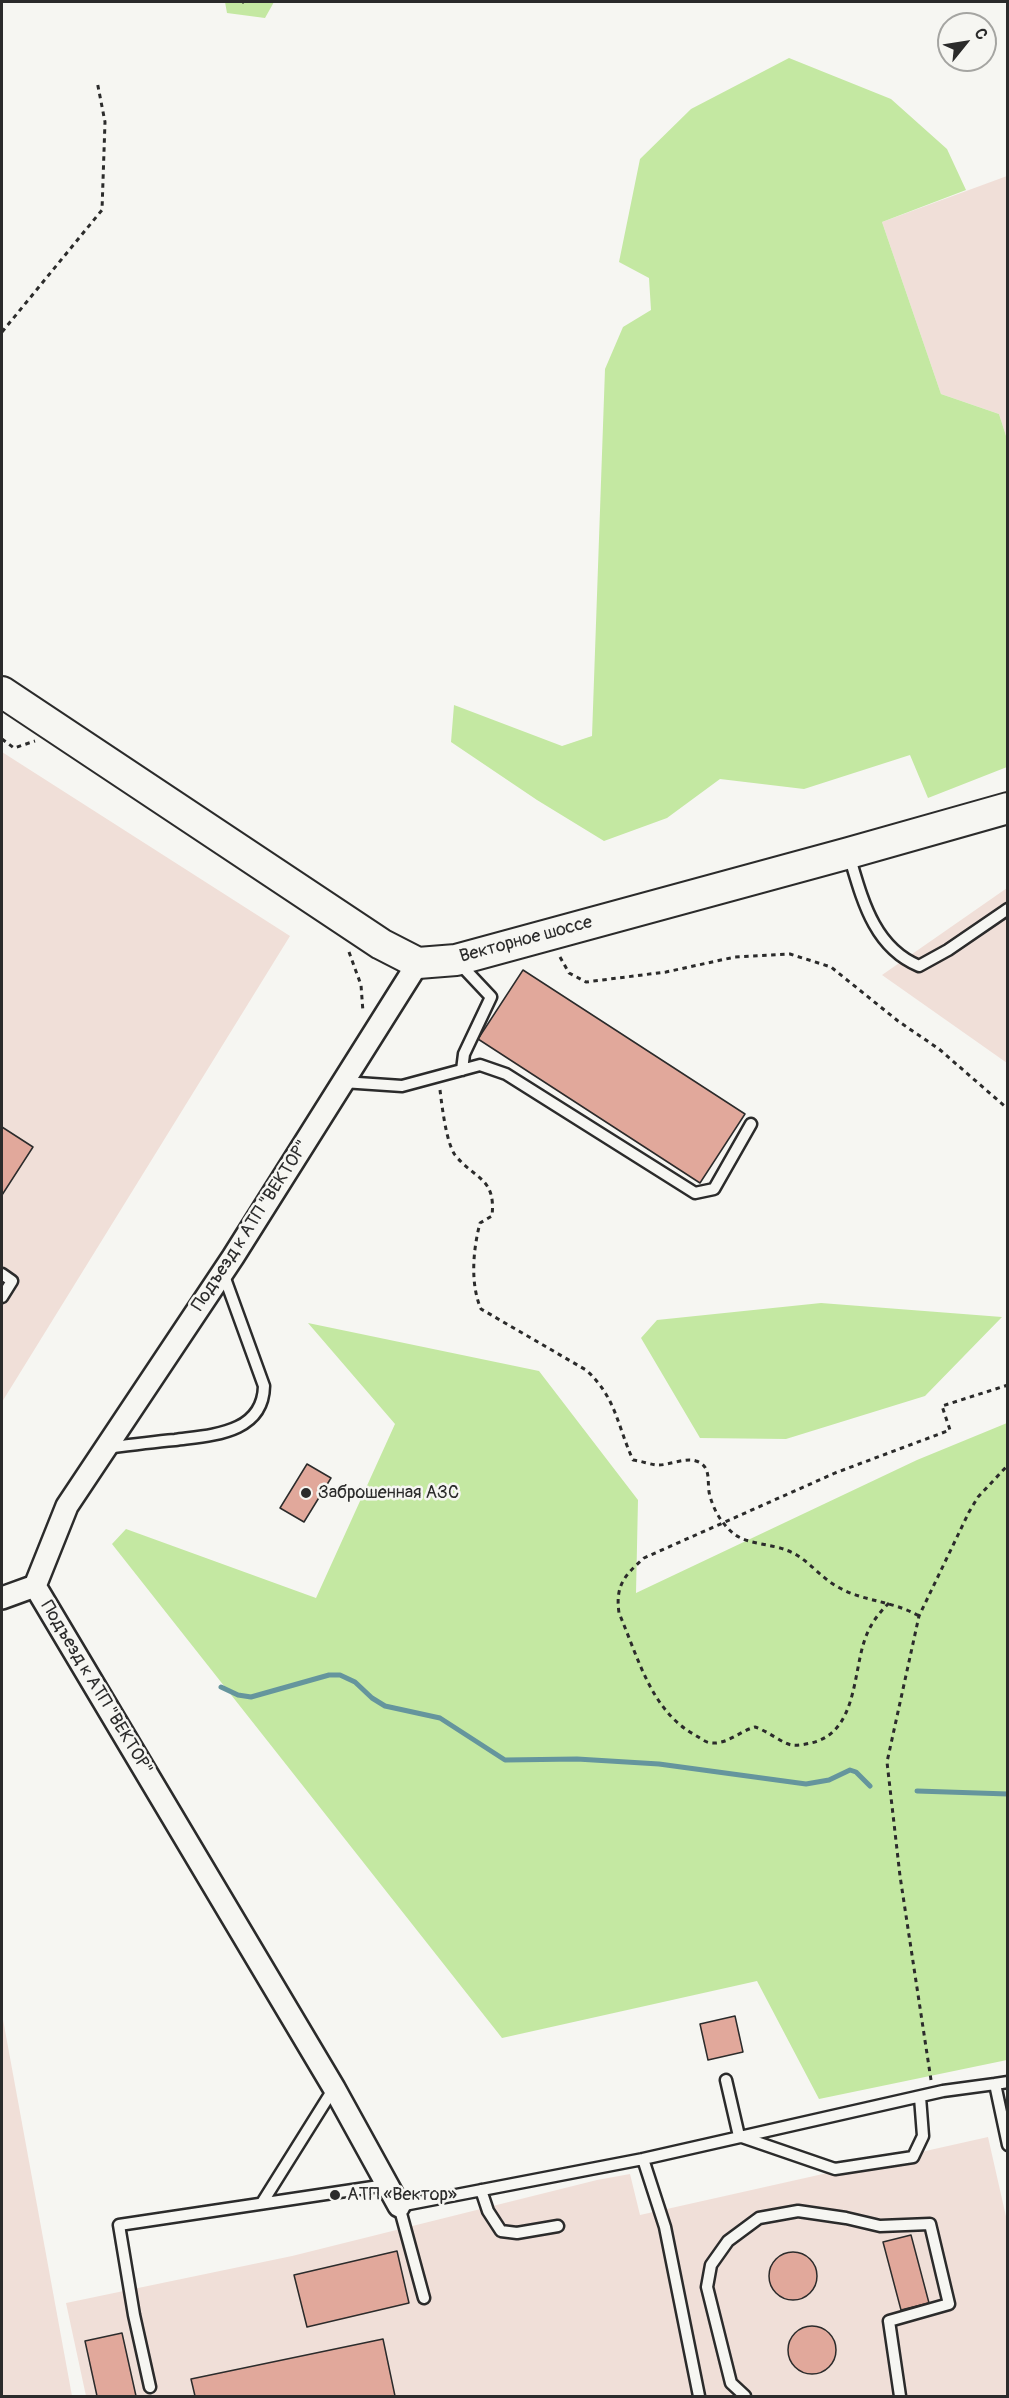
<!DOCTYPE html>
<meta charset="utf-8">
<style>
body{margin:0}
#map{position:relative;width:1009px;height:2398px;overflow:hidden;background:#f6f6f2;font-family:Pangolin,sans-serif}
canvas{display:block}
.frame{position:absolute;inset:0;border:3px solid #2b2b2b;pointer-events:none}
.north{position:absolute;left:937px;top:12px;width:60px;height:60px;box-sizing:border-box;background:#f6f6f2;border:2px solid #a5a5a2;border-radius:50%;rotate:60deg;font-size:16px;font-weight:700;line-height:24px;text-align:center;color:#2b2b2b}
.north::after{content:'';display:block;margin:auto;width:21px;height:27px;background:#2b2b2b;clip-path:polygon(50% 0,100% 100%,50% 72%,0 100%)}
</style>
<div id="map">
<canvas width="1009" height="2398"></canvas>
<div class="frame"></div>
<div class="north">С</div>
</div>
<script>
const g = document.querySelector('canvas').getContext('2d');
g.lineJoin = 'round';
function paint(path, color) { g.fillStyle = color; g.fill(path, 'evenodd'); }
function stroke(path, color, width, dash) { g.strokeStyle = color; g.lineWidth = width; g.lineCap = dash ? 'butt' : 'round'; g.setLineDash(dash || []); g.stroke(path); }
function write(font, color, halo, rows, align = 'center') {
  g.font = font + ' Pangolin,sans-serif'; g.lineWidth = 5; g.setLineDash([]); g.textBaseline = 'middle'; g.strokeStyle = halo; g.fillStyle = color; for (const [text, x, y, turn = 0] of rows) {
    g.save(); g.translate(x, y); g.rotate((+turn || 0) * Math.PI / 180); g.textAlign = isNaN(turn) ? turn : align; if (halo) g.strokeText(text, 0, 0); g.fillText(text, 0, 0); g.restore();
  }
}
const built = new Path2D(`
 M 1007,176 L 1007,439 L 999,414 L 941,394 L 882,222 Z
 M 2,752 L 290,936 L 2,1402 Z
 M 1007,888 L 1007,1063 L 882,975 Z
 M 2,2014 L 72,2396 L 2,2396 Z
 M 988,2137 L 1007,2221 L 1007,2396 L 86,2396 L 66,2303 L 292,2256 L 597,2180 L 630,2174 L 640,2215 Z`);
const green = new Path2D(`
 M 225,2 L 274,2 L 265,18 L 227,13 Z
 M 789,58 L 891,99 L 947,149 L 966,190 L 882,222 L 941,394 L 999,414 L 1007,439 L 1007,767 L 928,798 L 910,755 L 804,789 L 720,779 L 667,818 L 604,841 L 537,800 L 451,742 L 454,705 L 562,746 L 592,736 L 605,369 L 623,327 L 651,310 L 649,278 L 619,262 L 640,159 L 691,109 Z
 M 821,1303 L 1002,1317 L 925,1396 L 786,1439 L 700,1438 L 641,1338 L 657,1320 Z
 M 308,1323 L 539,1371 L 638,1500 L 636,1593 L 917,1460 L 1007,1423 L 1007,2060 L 819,2099 L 757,1981 L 502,2038 L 112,1544 L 126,1529 L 316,1598 L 395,1424 Z`);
const stream = new Path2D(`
 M 221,1687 L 238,1695 L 251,1697 L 329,1675 L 340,1675 L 355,1682 L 372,1698 L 385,1706 L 440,1718 L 505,1760 L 577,1759 L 659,1764 L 806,1784 L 829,1780 L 850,1770 L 856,1772 L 870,1786
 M 917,1791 L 1008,1794`);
const building = new Path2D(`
 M 523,970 L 745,1114 L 700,1183 L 478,1039 Z
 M 2,1127 L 33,1147 L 2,1195 Z
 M 307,1464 L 331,1478 L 304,1522 L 280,1508 Z
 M 735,2016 L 743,2052 L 708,2060 L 700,2024 Z
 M 911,2235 L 929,2303 L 901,2310 L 883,2242 Z
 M 397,2251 L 409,2303 L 307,2327 L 294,2275 Z
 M769 2276a24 24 0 1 1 48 0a24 24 0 1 1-48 0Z
 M788 2350a24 24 0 1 1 48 0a24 24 0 1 1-48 0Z
 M 122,2333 L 136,2396 L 97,2396 L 85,2341 Z
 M 383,2339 L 395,2396 L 195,2396 L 191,2379 Z`);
const path = new Path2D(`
 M 242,2 L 244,2
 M 2,332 L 102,210 L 105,122 L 97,81
 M 2,739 L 14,748 L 35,741
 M 349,952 L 361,985 L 363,1012
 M 560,957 L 569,973 L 586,982 L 666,972 L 735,957 L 790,954 L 831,967 L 898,1021 L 939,1049 L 1008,1109
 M 440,1090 C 442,1106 446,1142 455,1155 C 475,1180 496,1177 492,1216 L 480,1223 C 473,1250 470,1284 481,1309 L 586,1370 C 616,1397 617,1425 633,1460 C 641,1461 649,1464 656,1465 C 668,1466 685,1457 696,1461 C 713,1466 706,1484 710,1496 C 714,1511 722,1524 734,1534 C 747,1544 771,1544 786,1550 C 807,1557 819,1577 838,1587 C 864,1602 891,1600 919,1616
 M 889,1603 C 877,1615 869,1626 864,1642 C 853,1676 856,1733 811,1743 C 806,1744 798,1746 792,1745 C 783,1744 768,1731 755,1727 C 740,1731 728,1744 712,1743 C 706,1743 700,1738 695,1735 C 651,1711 638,1657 619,1613 C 615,1585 625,1575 644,1558 L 835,1473 L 950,1430 L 942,1406 L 1008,1385
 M 931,2080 L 900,1876 L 887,1762 L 919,1616 L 969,1512 L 978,1497 L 1008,1465`);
const lane = new Path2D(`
 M 849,855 C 862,898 873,947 919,966 L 948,950 L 1008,909
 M 459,963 L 491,997 L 464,1054 L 462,1070
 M 343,1082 L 402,1086 L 480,1065 L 506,1074 L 695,1193 L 714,1189 L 751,1124
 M 2,1274 L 12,1281 L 2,1297
 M 107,1448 C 129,1445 152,1442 175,1440 C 211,1435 263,1434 264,1386 L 223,1273
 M 726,2080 L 739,2136 L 835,2169 L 913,2157 L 923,2136 L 920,2097
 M 995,2084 L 1008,2082
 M 643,2159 L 665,2227 L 699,2396
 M 481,2190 L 488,2211 L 501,2231 L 517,2233 L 558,2226
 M 262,2203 L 334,2088
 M 424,2298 L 399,2206 L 643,2159 L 943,2091 L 995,2084 L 1008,2145
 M 150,2387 L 134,2315 L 119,2225 L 386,2185
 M 745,2396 L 731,2383 L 707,2287 L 711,2265 L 728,2241 L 759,2218 L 798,2211 L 846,2218 L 880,2226 L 930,2224 L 949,2304 L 889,2321 L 900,2396`);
const street = new Path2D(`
 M 35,1586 L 67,1506 L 233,1257 L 418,963
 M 35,1586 L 334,2088 L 399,2206
 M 2,1598 L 35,1586`);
const secondary = new Path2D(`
 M 2,692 L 381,944 L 418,963 L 456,960 L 849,853 L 1008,808`);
const markers = [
 [306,1493,6,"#2b2b2b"],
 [335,2195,6,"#2b2b2b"]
];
const streetNames = [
 ["Векторное шоссе",526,940,-15],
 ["Подъезд к АТП \"ВЕКТОР\"",251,1226,-57],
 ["Подъезд к АТП \"ВЕКТОР\"",96,1688,59]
];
const poiNames = [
 ["Заброшенная АЗС",318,1493],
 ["АТП «Вектор»",347,2195]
];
paint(built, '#f0dfd8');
paint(green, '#c4e8a2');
stroke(stream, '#65959d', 5);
paint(building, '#e1a89b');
stroke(building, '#2b2b2b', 1.5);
stroke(lane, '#2b2b2b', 15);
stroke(street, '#2b2b2b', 26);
stroke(secondary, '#2b2b2b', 34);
stroke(path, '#2b2b2b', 3, [4.5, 4.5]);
stroke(lane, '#f6f6f2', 10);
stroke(street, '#f6f6f2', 21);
stroke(secondary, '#f6f6f2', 30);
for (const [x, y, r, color] of markers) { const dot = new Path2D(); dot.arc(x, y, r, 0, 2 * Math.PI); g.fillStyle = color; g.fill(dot); stroke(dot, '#f6f6f2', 2); }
write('18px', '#2b2b2b', '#f6f6f2', streetNames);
write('18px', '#2b2b2b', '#f6f6f2', poiNames, 'left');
</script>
